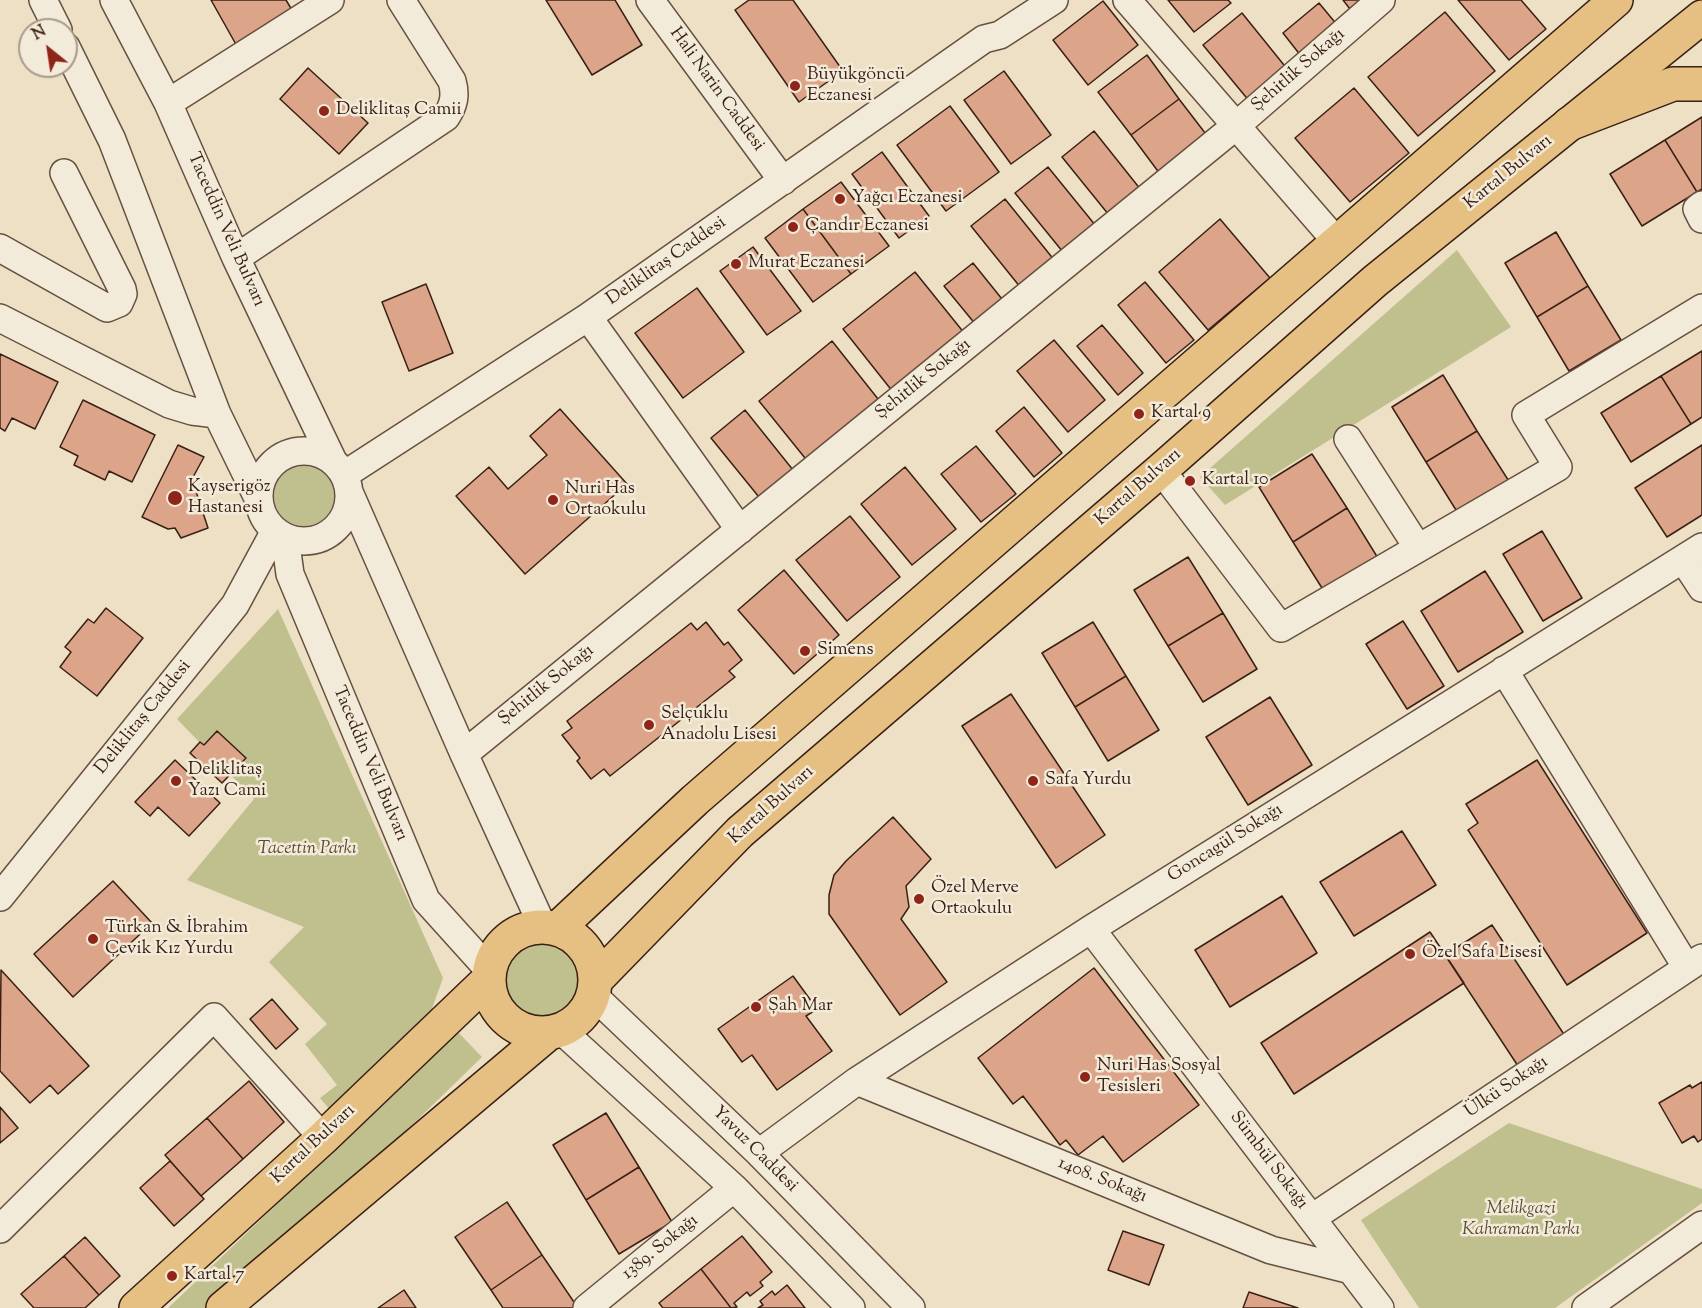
<!DOCTYPE html>
<meta charset="utf-8">
<style>
body{margin:0}
#map{position:relative;width:1702px;height:1308px;overflow:hidden;background:#ede0c5;font-family:"Sorts Mill Goudy",serif}
canvas{display:block}
.north{position:absolute;left:18px;top:18px;width:60px;height:60px;box-sizing:border-box;background:#f3ebd9;border:2px solid #a99a8a;border-radius:50%;rotate:330deg;font-size:16px;font-weight:700;line-height:24px;text-align:center;color:#3a2014}
.north::after{content:'';display:block;margin:auto;width:21px;height:27px;background:#8f2418;clip-path:polygon(50% 0,100% 100%,50% 72%,0 100%)}
</style>
<div id="map">
<canvas width="1702" height="1308"></canvas>
<div class="north">N</div>
</div>
<script>
const g = document.querySelector('canvas').getContext('2d');
g.lineJoin = 'round';
function paint(path, color) { g.fillStyle = color; g.fill(path, 'evenodd'); }
function stroke(path, color, width, dash) { g.strokeStyle = color; g.lineWidth = width; g.lineCap = dash ? 'butt' : 'round'; g.setLineDash(dash || []); g.stroke(path); }
function write(font, color, halo, rows, align = 'center') {
  g.font = font + ' "Sorts Mill Goudy",serif'; g.lineWidth = 5; g.setLineDash([]); g.textBaseline = 'middle'; g.strokeStyle = halo; g.fillStyle = color; for (const [text, x, y, turn = 0] of rows) {
    g.save(); g.translate(x, y); g.rotate((+turn || 0) * Math.PI / 180); g.textAlign = isNaN(turn) ? turn : align; if (halo) g.strokeText(text, 0, 0); g.fillText(text, 0, 0); g.restore();
  }
}
const green = new Path2D(`
 M 1457,250 L 1511,327 L 1225,505 L 1200,477 Z
 M274 496a30 30 0 1 1 60 0a30 30 0 1 1-60 0Z
 M 278,609 L 443,978 L 430,1014 L 336,1117 L 320,1098 L 337,1085 L 305,1044 L 327,1024 L 269,962 L 304,927 L 187,880 L 254,799 L 177,719 Z
 M505 981a37 37 0 1 1 74 0a37 37 0 1 1-74 0Z
 M 458,1032 L 482,1057 L 308,1226 L 207,1308 L 168,1308 Z
 M 1509,1123 L 1702,1189 L 1702,1203 L 1555,1308 L 1419,1308 L 1361,1220 Z`);
const building = new Path2D(`
 M 211,0 L 286,0 L 295,15 L 238,48 Z
 M 546,0 L 615,0 L 642,45 L 592,75 Z
 M 749,0 L 793,0 L 843,71 L 799,102 L 735,10 Z
 M 1168,0 L 1228,0 L 1231,3 L 1194,32 Z
 M 1343,0 L 1362,0 L 1350,9 Z
 M 1458,0 L 1521,0 L 1546,29 L 1509,60 Z
 M 1103,1 L 1138,45 L 1088,85 L 1053,40 Z
 M 1319,3 L 1338,26 L 1301,56 L 1283,33 Z
 M 1445,12 L 1495,71 L 1418,136 L 1368,77 Z
 M 1242,13 L 1288,70 L 1250,102 L 1203,45 Z
 M 1147,55 L 1179,99 L 1131,135 L 1098,92 Z
 M 308,68 L 368,123 L 339,154 L 280,99 Z
 M 1004,71 L 1051,135 L 1011,164 L 964,100 Z
 M 1354,88 L 1409,153 L 1350,202 L 1295,138 Z
 M 1179,99 L 1212,142 L 1163,178 L 1131,135 Z
 M 950,106 L 999,172 L 946,211 L 897,145 Z
 M 1702,117 L 1702,189 L 1697,192 L 1665,140 Z
 M 1094,131 L 1145,195 L 1113,220 L 1062,157 Z
 M 1665,140 L 1697,192 L 1642,226 L 1610,174 Z
 M 882,152 L 929,216 L 899,238 L 852,174 Z
 M 1048,167 L 1100,231 L 1067,257 L 1015,193 Z
 M 841,182 L 889,246 L 851,274 L 803,209 Z
 M 1005,199 L 1059,266 L 1025,293 L 971,226 Z
 M 803,209 L 851,274 L 813,302 L 765,238 Z
 M 1220,219 L 1270,278 L 1208,330 L 1159,272 Z
 M 1556,232 L 1588,286 L 1537,317 L 1505,263 Z
 M 753,247 L 801,311 L 767,335 L 720,271 Z
 M 973,263 L 1010,309 L 981,331 L 944,286 Z
 M 915,272 L 965,334 L 893,392 L 843,329 Z
 M 1145,282 L 1194,340 L 1166,363 L 1118,305 Z
 M 426,284 L 453,353 L 409,371 L 382,302 Z
 M 1588,286 L 1621,340 L 1569,371 L 1537,317 Z
 M 697,288 L 744,352 L 683,398 L 635,333 Z
 M 1102,325 L 1143,373 L 1118,395 L 1077,346 Z
 M 1054,340 L 1105,400 L 1068,432 L 1017,371 Z
 M 832,341 L 882,404 L 809,463 L 759,401 Z
 M 1702,351 L 1702,417 L 1691,424 L 1661,376 Z
 M 0,354 L 58,382 L 35,429 L 12,418 L 5,431 L 0,428 Z
 M 1443,375 L 1477,431 L 1426,462 L 1392,407 Z
 M 1661,376 L 1691,424 L 1631,462 L 1601,413 Z
 M 83,400 L 155,435 L 132,482 L 109,471 L 105,480 L 74,465 L 78,456 L 60,447 Z
 M 1024,407 L 1062,453 L 1034,477 L 996,431 Z
 M 560,409 L 627,484 L 525,574 L 456,496 L 489,467 L 508,489 L 547,455 L 530,436 Z
 M 745,410 L 797,475 L 763,502 L 711,438 Z
 M 1477,431 L 1512,486 L 1461,518 L 1426,462 Z
 M 178,445 L 204,457 L 192,479 L 208,528 L 181,538 L 175,528 L 168,529 L 142,517 Z
 M 1702,445 L 1702,515 L 1667,537 L 1635,488 Z
 M 976,446 L 1016,494 L 981,522 L 941,474 Z
 M 1312,454 L 1347,508 L 1293,542 L 1259,487 Z
 M 905,467 L 956,529 L 912,565 L 861,504 Z
 M 1347,508 L 1381,563 L 1327,596 L 1293,542 Z
 M 850,516 L 900,577 L 847,621 L 796,560 Z
 M 1542,531 L 1582,598 L 1543,621 L 1503,554 Z
 M 1188,557 L 1223,613 L 1168,646 L 1134,590 Z
 M 784,570 L 839,635 L 794,674 L 738,610 Z
 M 1485,571 L 1523,632 L 1458,672 L 1421,611 Z
 M 106,608 L 143,638 L 97,696 L 60,667 L 71,652 L 65,647 L 88,619 L 94,623 Z
 M 1223,613 L 1257,669 L 1203,702 L 1168,646 Z
 M 1403,621 L 1444,686 L 1407,709 L 1366,644 Z
 M 706,622 L 724,645 L 728,642 L 742,660 L 729,671 L 735,677 L 610,776 L 604,769 L 591,779 L 577,761 L 580,758 L 562,735 L 572,728 L 567,721 L 691,623 L 697,630 Z
 M 1093,622 L 1126,676 L 1075,707 L 1042,653 Z
 M 1126,676 L 1159,730 L 1108,761 L 1075,707 Z
 M 1011,694 L 1105,835 L 1056,868 L 962,726 Z
 M 1270,697 L 1312,765 L 1248,805 L 1206,737 Z
 M 217,731 L 246,758 L 222,783 L 190,753 L 200,742 L 204,745 Z
 M 175,760 L 220,803 L 189,836 L 158,807 L 150,816 L 135,802 Z
 M 1537,760 L 1647,933 L 1567,985 L 1468,830 L 1478,823 L 1466,804 Z
 M 893,817 L 931,859 L 906,886 L 909,907 L 901,919 L 947,982 L 900,1015 L 829,914 L 829,895 L 834,875 L 846,861 Z
 M 1402,831 L 1436,885 L 1354,936 L 1320,882 Z
 M 113,881 L 152,923 L 73,997 L 34,954 Z
 M 1282,896 L 1317,953 L 1230,1007 L 1195,950 Z
 M 1492,925 L 1565,1036 L 1518,1066 L 1445,955 Z
 M 1430,932 L 1464,983 L 1294,1094 L 1261,1043 Z
 M 1094,968 L 1199,1105 L 1123,1162 L 1103,1136 L 1078,1155 L 1066,1140 L 1060,1145 L 1023,1096 L 1013,1104 L 978,1058 Z
 M 1,970 L 89,1066 L 58,1094 L 50,1085 L 30,1103 L 0,1071 Z
 M 793,976 L 817,1009 L 806,1016 L 832,1051 L 777,1090 L 752,1055 L 742,1062 L 718,1029 Z
 M 272,999 L 298,1029 L 276,1049 L 250,1019 Z
 M 249,1081 L 284,1122 L 243,1159 L 207,1118 Z
 M 1702,1082 L 1702,1139 L 1698,1142 L 1694,1136 L 1682,1143 L 1659,1103 L 1690,1085 L 1692,1088 Z
 M 0,1107 L 18,1128 L 0,1143 Z
 M 606,1113 L 639,1167 L 586,1200 L 553,1145 Z
 M 207,1118 L 243,1159 L 201,1196 L 165,1155 Z
 M 170,1161 L 204,1199 L 174,1226 L 140,1188 Z
 M 639,1167 L 672,1222 L 619,1254 L 586,1200 Z
 M 507,1202 L 542,1255 L 491,1290 L 455,1237 Z
 M 1123,1231 L 1164,1245 L 1149,1285 L 1108,1270 Z
 M 742,1236 L 772,1272 L 760,1282 L 763,1286 L 750,1296 L 747,1292 L 734,1303 L 737,1307 L 731,1308 L 701,1269 Z
 M 85,1237 L 120,1276 L 99,1295 L 64,1256 Z
 M 542,1255 L 578,1308 L 503,1308 L 491,1290 Z
 M 64,1256 L 99,1295 L 85,1308 L 34,1308 L 21,1294 Z
 M 701,1269 L 731,1308 L 663,1308 L 659,1303 Z
 M 787,1285 L 805,1308 L 758,1308 L 763,1305 L 760,1301 L 772,1291 L 775,1295 Z
 M 404,1290 L 416,1308 L 378,1308 Z
 M 1249,1292 L 1298,1308 L 1243,1308 Z`);
const minor = new Path2D(`
 M 43,0 L 58,30
 M 114,0 L 168,103 L 236,258 L 333,461
 M 650,0 L 783,181
 M 1127,0 L 1337,242
 M 66,47 L 112,140 L 217,414 L 259,500
 M 168,103 L 330,0
 M 1702,205 L 1697,209 L 1702,219
 M 0,248 L 107,308 L 119,303 L 123,294 L 122,289 L 64,173
 M 236,258 L 446,117 C 454,105 456,95 452,81 L 401,0
 M 588,317 L 740,530
 M 0,318 L 169,404 L 192,411 L 217,414
 M 1348,439 L 1418,548
 M259 496a45 45 0 1 1 90 0a45 45 0 1 1-90 0Z
 M 1161,470 L 1281,628 L 1558,467 L 1526,415 L 1702,308
 M 344,475 L 588,317 L 984,39 L 1000,35 L 1054,0
 M 349,492 L 464,754 L 543,927
 M 285,537 L 290,574 L 426,900 L 490,971
 M 1683,559 L 1702,588
 M 1504,670 L 1687,968
 M 464,754 L 1237,125 L 1381,0
 M 0,897 L 235,605 L 275,531
 M 1091,929 L 1380,1308
 M 593,995 L 759,1153 L 911,1308
 M 561,1030 L 734,1188 L 851,1308
 M 857,1081 L 1271,1250 L 1351,1270
 M 759,1153 L 857,1081 L 1091,929 L 1702,547
 M 1312,1218 L 1702,958
 M 0,1229 L 214,1017 L 323,1138
 M 587,1308 L 734,1188
 M 1586,1308 L 1702,1225`);
const major = new Path2D(`
 M489 980a53 53 0 1 1 106 0a53 53 0 1 1-106 0Z
 M 557,929 L 695,800 L 1616,0
 M 595,981 L 740,832 L 1161,470 L 1375,281 L 1702,17
 M 136,1308 L 323,1138 L 489,979
 M 223,1308 L 549,1033`);
const highway = new Path2D(`
 M 1569,124 L 1673,84 L 1702,84`);
const markers = [
 [795,86,6,"#8f2418"],
 [324,111,6,"#8f2418"],
 [840,199,6,"#8f2418"],
 [793,227,6,"#8f2418"],
 [736,264,6,"#8f2418"],
 [1139,414,6,"#8f2418"],
 [1190,481,6,"#8f2418"],
 [175,498,8,"#8f2418"],
 [553,500,6,"#8f2418"],
 [805,651,6,"#8f2418"],
 [649,725,6,"#8f2418"],
 [176,781,6,"#8f2418"],
 [1033,781,6,"#8f2418"],
 [919,899,6,"#8f2418"],
 [93,939,6,"#8f2418"],
 [1410,954,6,"#8f2418"],
 [756,1007,6,"#8f2418"],
 [1085,1077,6,"#8f2418"],
 [172,1276,6,"#8f2418"]
];
const streetNames = [
 ["Şehitlik Sokağı",1299,71,-41],
 ["Hali Narin Caddesi",716,90,54],
 ["Kartal Bulvarı",1509,173,-39],
 ["Taceddin Veli Bulvarı",225,230,66],
 ["Deliklitaş Caddesi",667,262,-35],
 ["Şehitlik Sokağı",924,380,-39],
 ["Kartal Bulvarı",1139,488,-41],
 ["Şehitlik Sokağı",547,686,-39],
 ["Deliklitaş Caddesi",144,718,-51],
 ["Taceddin Veli Bulvarı",369,764,67],
 ["Kartal Bulvarı",772,806,-42],
 ["Goncagül Sokağı",1226,844,-32],
 ["Ülkü Sokağı",1507,1088,-34],
 ["Kartal Bulvarı",314,1145,-43],
 ["Yavuz Caddesi",754,1150,45],
 ["Sümbül Sokağı",1268,1161,53],
 ["1408. Sokağı",1102,1181,22],
 ["1389. Sokağı",661,1248,-39]
];
const poiNames = [
 ["Büyükgöncü",807,76],
 ["Eczanesi",807,97],
 ["Deliklitaş Camii",336,111],
 ["Yağcı Eczanesi",852,199],
 ["Çandır Eczanesi",805,227],
 ["Murat Eczanesi",748,264],
 ["Kartal 9",1151,414],
 ["Kartal 10",1202,481],
 ["Kayserigöz",188,488],
 ["Hastanesi",188,509],
 ["Nuri Has",565,490],
 ["Ortaokulu",565,511],
 ["Simens",817,651],
 ["Selçuklu",661,715],
 ["Anadolu Lisesi",661,736],
 ["Deliklitaş",188,771],
 ["Yazı Cami",188,792],
 ["Safa Yurdu",1045,781],
 ["Özel Merve",931,889],
 ["Ortaokulu",931,910],
 ["Türkan & İbrahim",105,929],
 ["Çevik Kız Yurdu",105,950],
 ["Özel Safa Lisesi",1422,954],
 ["Şah Mar",768,1007],
 ["Nuri Has Sosyal",1097,1067],
 ["Tesisleri",1097,1088],
 ["Kartal 7",184,1276]
];
const parkNames = [
 ["Tacettin Parkı",307,850],
 ["Melikgazi",1521,1210],
 ["Kahraman Parkı",1521,1231]
];
paint(green, '#c0c08f');
paint(building, '#dca589');
stroke(building, '#3a2014', 1.5);
stroke(minor, '#675040', 30);
stroke(major, '#3a2014', 36);
stroke(highway, '#3a2014', 36);
stroke(minor, '#f3ebd9', 27);
stroke(major, '#e6c082', 33);
stroke(highway, '#e6c082', 33);
for (const [x, y, r, color] of markers) { const dot = new Path2D(); dot.arc(x, y, r, 0, 2 * Math.PI); g.fillStyle = color; g.fill(dot); stroke(dot, '#f3ebd9', 2); }
write('18px', '#3a2014', '#f3ebd9', streetNames);
write('18px', '#3a2014', '#f3ebd9', poiNames, 'left');
write('italic 18px', '#5c4833', '#f3ebd9', parkNames);
</script>
